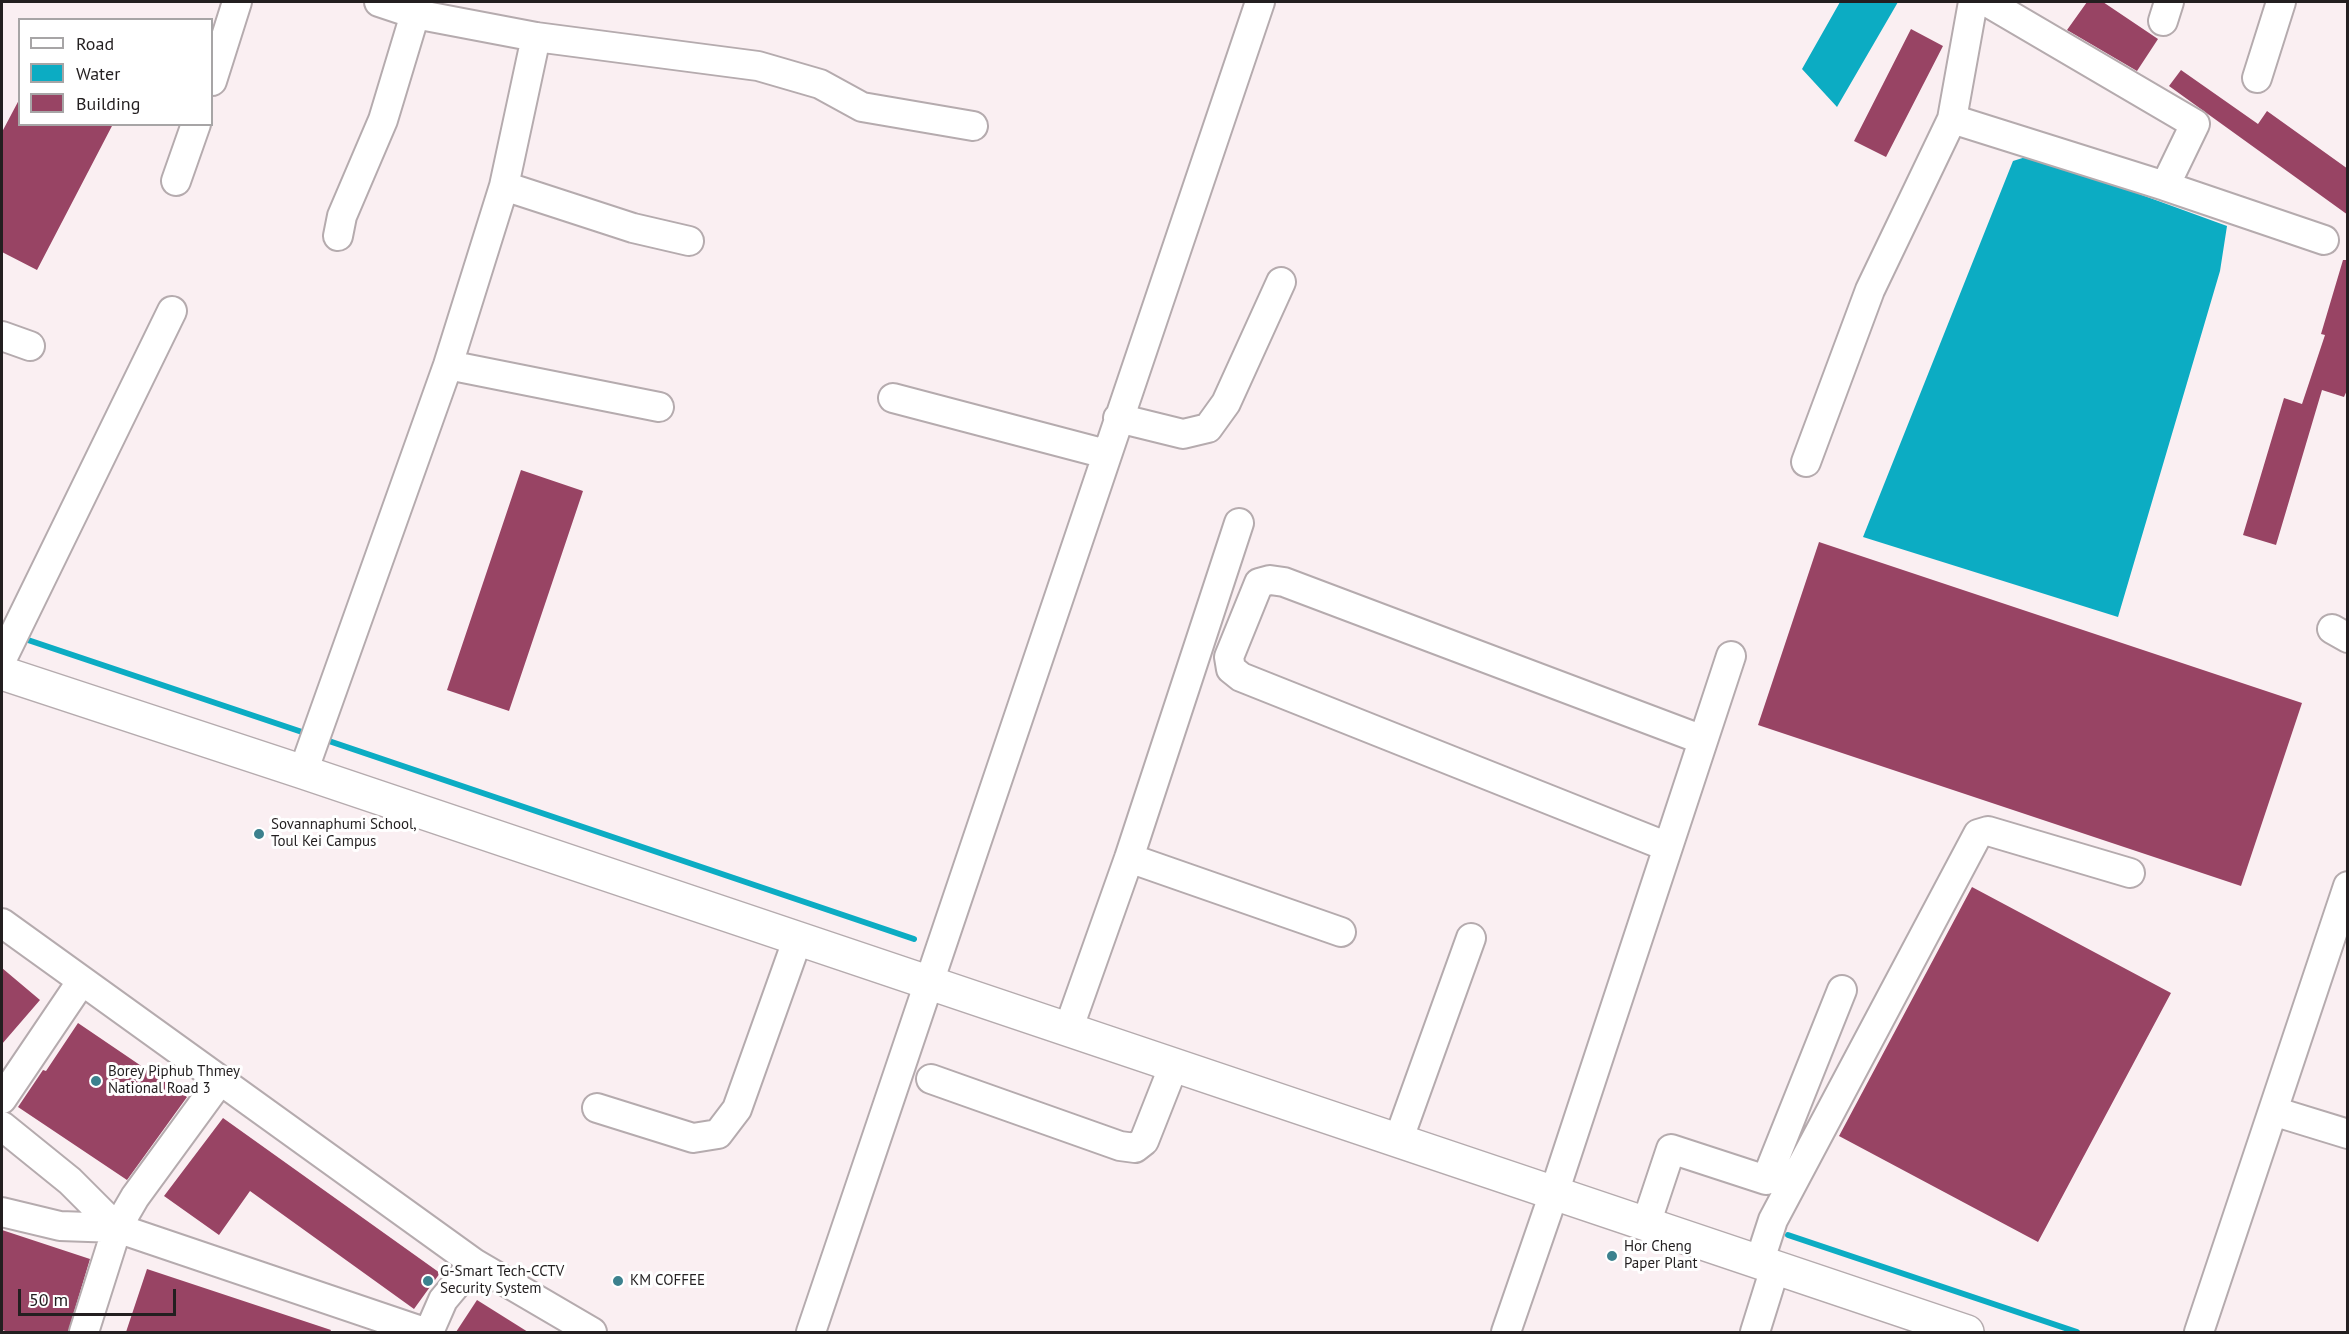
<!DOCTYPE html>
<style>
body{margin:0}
#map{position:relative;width:2349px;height:1334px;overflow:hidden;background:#faeff2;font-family:"PT Sans",sans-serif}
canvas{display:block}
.frame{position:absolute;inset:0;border:3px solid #231f20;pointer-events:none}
.legend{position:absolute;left:18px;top:18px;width:195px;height:108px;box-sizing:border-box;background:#fff;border:2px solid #a7a5a6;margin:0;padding:8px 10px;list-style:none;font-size:18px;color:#231f20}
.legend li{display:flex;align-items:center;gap:12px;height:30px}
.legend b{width:30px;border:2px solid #a7a5a6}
.scale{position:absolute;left:18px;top:1289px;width:158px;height:27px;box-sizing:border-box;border:3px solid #231f20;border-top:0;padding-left:8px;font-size:18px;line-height:21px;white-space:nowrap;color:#231f20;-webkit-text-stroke:4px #fff;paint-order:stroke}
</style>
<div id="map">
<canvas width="2349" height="1334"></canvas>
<div class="frame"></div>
<ul class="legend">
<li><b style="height:8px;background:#fff"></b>Road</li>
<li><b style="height:16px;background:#0cacc3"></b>Water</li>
<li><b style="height:16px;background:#984464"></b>Building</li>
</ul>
<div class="scale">50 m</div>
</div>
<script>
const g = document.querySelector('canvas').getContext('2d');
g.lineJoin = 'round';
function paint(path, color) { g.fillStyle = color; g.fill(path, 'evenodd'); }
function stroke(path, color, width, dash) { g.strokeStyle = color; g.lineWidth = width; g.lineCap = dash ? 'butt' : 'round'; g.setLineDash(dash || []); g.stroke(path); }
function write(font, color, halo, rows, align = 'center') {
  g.font = font + ' "PT Sans",sans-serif'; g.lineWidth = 6; g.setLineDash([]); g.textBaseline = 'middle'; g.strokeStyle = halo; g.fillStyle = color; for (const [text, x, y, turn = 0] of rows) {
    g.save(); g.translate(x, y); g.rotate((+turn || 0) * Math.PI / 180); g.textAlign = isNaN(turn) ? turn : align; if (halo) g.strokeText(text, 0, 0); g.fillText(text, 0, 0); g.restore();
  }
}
const water = new Path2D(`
 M 1840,2 L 1898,2 L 1837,107 L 1802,69 Z
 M 2032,155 L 2227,226 L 2220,271 L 2118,617 L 1863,537 L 2013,161 Z`);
const stream = new Path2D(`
 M 22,638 L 308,734
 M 323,739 L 914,939
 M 1788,1235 L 2077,1332`);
const building = new Path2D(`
 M 2087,2 L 2103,2 L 2158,39 L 2137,71 L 2067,30 Z
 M 1911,29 L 1943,46 L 1886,157 L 1854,141 Z
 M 2181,70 L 2258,124 L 2267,111 L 2348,169 L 2348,215 L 2169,86 Z
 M 20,98 L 20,124 L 113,124 L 37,270 L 2,252 L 2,132 Z
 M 2343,260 L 2348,260 L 2348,388 L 2344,397 L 2322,390 L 2276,545 L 2243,535 L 2284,398 L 2302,404 L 2325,335 L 2321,334 Z
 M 521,470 L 583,491 L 509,711 L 447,690 Z
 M 1819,542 L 2302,703 L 2241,886 L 1758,725 Z
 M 1972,887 L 2171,993 L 2038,1242 L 1839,1136 Z
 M 2,968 L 40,1000 L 2,1044 Z
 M 78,1023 L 187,1097 L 127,1180 L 18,1107 L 43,1070 L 46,1071 Z
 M 223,1118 L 440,1273 L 414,1309 L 250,1191 L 219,1235 L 164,1196 Z
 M 2,1230 L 90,1259 L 68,1332 L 9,1332 L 2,1330 Z
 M 147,1269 L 331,1330 L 330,1332 L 126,1332 Z
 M 477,1300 L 528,1332 L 456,1332 Z`);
const minor = new Path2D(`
 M 379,2 L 415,14 L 536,37 L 758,66 L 820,84 L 862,107 L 973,126
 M 1987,2 L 2195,124 L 2165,186
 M 2163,21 L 2169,2
 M 2257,78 L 2281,2
 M 212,81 L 237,2
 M 1952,119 L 2165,186 L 2324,240
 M 176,181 L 196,124
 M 504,186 L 633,228 L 689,241
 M 338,236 L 342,216 L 383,120 L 415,14
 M 2,336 L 30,346
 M 448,365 L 659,407
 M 893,398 L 1106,454
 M 1118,418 L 1183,434 L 1208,428 L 1226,403 L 1281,282
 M 1806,462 L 1870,290 L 1952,119 L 1973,2
 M 2332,629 L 2348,638
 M 2,659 L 172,311
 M 303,772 L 448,365 L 504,186 L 536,37
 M 1668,847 L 1241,677 L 1231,669 L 1229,657 L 1259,583 L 1270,580 L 1284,582 L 1703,740
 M 1129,858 L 1341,932
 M 2,923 L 474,1263 L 592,1332
 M 1068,1030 L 1129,858 L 1239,523
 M 931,1079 L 1120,1146 L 1135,1148 L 1144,1141 L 1174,1065
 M 2,1099 L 81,982
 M 597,1108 L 693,1138 L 718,1134 L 737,1109 L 798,938
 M 2273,1111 L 2348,1134
 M 2,1126 L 70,1181 L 117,1228 L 424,1332
 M 1398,1141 L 1471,938
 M 2,1212 L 60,1226 L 117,1228
 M 1646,1224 L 1671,1149 L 1766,1180 L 1842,990
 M 1759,1263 L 1773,1220 L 1978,834 L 1988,831 L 2130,873
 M 84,1332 L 117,1228 L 135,1197 L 219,1082
 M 429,1332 L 443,1300 L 474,1263
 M 811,1332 L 1260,2
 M 1506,1332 L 1554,1193 L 1731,656
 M 1755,1332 L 1775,1268
 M 2199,1332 L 2348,886`);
const major = new Path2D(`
 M 2,673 L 303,772 L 1967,1332`);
const markers = [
 [259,834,6,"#3c818e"],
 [96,1081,6,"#3c818e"],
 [1612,1256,6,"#3c818e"],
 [428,1281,6,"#3c818e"],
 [618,1281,6,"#3c818e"]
];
const poiNames = [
 ["Sovannaphumi School,",271,825],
 ["Toul Kei Campus",271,842],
 ["Borey Piphub Thmey",108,1072],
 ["National Road 3",108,1089],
 ["Hor Cheng",1624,1247],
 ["Paper Plant",1624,1264],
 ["G-Smart Tech-CCTV",440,1272],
 ["Security System",440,1289],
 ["KM COFFEE",630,1281]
];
paint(water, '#0cacc3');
stroke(stream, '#0cacc3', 6);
paint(building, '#984464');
stroke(minor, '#b5abae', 32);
stroke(major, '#b5abae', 36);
stroke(minor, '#fff', 28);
stroke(major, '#fff', 33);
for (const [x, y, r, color] of markers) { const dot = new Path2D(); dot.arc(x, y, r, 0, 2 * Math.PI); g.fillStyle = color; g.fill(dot); stroke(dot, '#fff', 2); }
write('15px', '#231f20', '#fff', poiNames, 'left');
</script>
